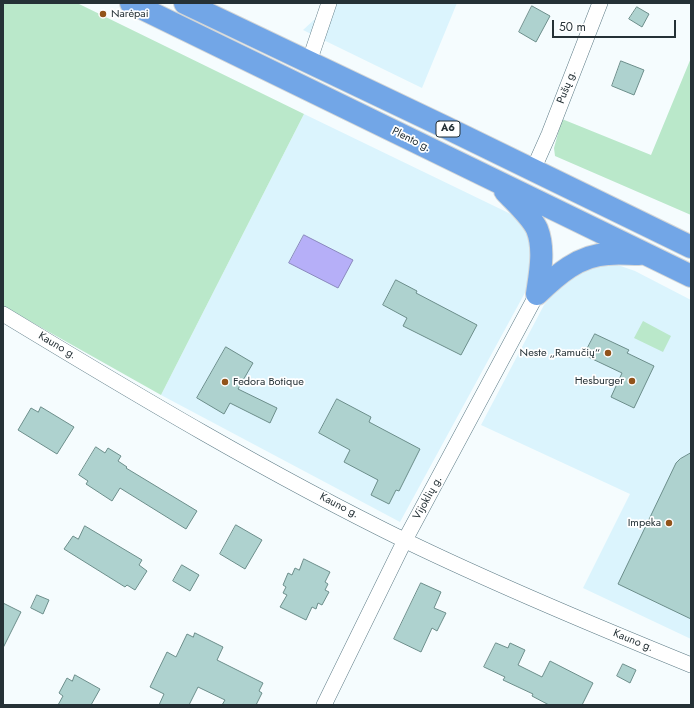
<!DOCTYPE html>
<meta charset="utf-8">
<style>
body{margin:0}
#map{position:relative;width:694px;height:708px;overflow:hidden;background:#f5fcfe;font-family:Jost,sans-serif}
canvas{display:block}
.frame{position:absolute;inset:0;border:4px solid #253136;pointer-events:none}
.scale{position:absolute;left:552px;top:20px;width:124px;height:18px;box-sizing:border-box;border:2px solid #253136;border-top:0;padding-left:5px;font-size:12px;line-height:14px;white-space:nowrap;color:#253136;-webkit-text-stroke:3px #fff;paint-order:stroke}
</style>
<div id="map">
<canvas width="694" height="708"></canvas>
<div class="frame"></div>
<div class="scale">50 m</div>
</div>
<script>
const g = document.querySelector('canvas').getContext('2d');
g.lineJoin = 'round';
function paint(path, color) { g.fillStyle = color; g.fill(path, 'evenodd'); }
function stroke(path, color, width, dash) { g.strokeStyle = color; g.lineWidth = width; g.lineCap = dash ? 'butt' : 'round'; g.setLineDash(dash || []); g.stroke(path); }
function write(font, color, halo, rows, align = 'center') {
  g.font = font + ' Jost,sans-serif'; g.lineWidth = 3.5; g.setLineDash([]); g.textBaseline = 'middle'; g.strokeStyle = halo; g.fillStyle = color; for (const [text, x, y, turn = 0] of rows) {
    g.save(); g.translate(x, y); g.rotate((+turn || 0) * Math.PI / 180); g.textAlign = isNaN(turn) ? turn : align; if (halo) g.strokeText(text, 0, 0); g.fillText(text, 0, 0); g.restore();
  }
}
const built = new Path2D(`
 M 325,3 L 457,3 L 422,88 L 303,30 L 316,18 Z
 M 304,114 L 519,218 L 528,233 L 534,255 L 527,289 L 400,522 L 161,395 Z
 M 594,263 L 612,263 L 635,271 L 691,300 L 691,639 L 583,588 L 630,494 L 481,425 L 544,305 L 556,290 Z`);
const green = new Path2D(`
 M 3,3 L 77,3 L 304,114 L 161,395 L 3,306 Z
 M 691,58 L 691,215 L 555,156 L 554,148 L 562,119 L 651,155 Z
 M 643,321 L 671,336 L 663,352 L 634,338 Z`);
const water = new Path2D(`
 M 304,235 L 353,260 L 338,288 L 289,263 Z`);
const building = new Path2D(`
 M 532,6 L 550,16 L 536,42 L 519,32 Z
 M 637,7 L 649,14 L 642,27 L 629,19 Z
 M 621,61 L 644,70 L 634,95 L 612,86 Z
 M 396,280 L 417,291 L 416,293 L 477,325 L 461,355 L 403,326 L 407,318 L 383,305 Z
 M 595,334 L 629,350 L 627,353 L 654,366 L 634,408 L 611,397 L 622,373 L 584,355 Z
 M 226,347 L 253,363 L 238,389 L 277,408 L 270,423 L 230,403 L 224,414 L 197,398 Z
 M 337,399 L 371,417 L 369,422 L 420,449 L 399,491 L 396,490 L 389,504 L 371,495 L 378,480 L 344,462 L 350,450 L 319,433 Z
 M 41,407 L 74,427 L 57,454 L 18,430 L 31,408 L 38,412 Z
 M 96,447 L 105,453 L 108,448 L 121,456 L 118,461 L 127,467 L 126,468 L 197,511 L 186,529 L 120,488 L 112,501 L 86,484 L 88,481 L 79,475 Z
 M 691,453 L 691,619 L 618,584 L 676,463 L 680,459 Z
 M 236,525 L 262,540 L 245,569 L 220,554 Z
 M 85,526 L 142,560 L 139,565 L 147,571 L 135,590 L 127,585 L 125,587 L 64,549 L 73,536 L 78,539 Z
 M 304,559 L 330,572 L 325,582 L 328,584 L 325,590 L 329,592 L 322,605 L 318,603 L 316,609 L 312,607 L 306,620 L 280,607 L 287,595 L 283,593 L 286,587 L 283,585 L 288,573 L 292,575 L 295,568 L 299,570 Z
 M 182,565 L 199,575 L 190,591 L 173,581 Z
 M 421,583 L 441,592 L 434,608 L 446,613 L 437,631 L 432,628 L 421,652 L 394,639 Z
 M 37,595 L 49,600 L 43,614 L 31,608 Z
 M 3,603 L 21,612 L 3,648 Z
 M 195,633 L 223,647 L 217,660 L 263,683 L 259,691 L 262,693 L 256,705 L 222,705 L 225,700 L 198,687 L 189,705 L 159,705 L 164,694 L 150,687 L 167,652 L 176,657 L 187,634 L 193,637 Z
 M 496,643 L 508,648 L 510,643 L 525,650 L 518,665 L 542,677 L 550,661 L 593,683 L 582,705 L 549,705 L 532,696 L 533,694 L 503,680 L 505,677 L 484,667 Z
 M 623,664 L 636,670 L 630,683 L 617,676 Z
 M 75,675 L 100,689 L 91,705 L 58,705 L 63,696 L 59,693 L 67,678 L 72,681 Z`);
const minor = new Path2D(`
 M 309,62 L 329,3
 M 533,170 L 549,134 L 600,3
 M 3,314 C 135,394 267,473 406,541 C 499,586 595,626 691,665
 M 324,705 L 405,540 L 537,294`);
const trunk = new Path2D(`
 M 131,3 L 691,276
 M 185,3 L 445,127 L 691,247
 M 505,191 C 515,202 531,216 537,229 C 545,249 540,273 537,294
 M 537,294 C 557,275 579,255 608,254 C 618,253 629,254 639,254`);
const markers = [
 [103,14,4,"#92531a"],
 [608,353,4,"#92531a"],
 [632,381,4,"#92531a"],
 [225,382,4,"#92531a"],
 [669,523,4,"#92531a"]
];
const shields = [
 [448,129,24]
];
const shieldNames = [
 ["A6",448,129]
];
const poiNames = [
 ["Narėpai",111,14,"left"],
 ["Neste „Ramučių“",600,353],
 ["Hesburger",624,381],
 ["Fedora Botique",233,382,"left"],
 ["Impeka",661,523]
];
const streetNames = [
 ["Pušų g.",567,87,-69],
 ["Plento g.",411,140,26],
 ["Kauno g.",57,346,31],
 ["Vijoklių g.",428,498,-61],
 ["Kauno g.",339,506,27],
 ["Kauno g.",633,641,22]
];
paint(built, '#dbf4fd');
paint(green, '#bae8ca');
paint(water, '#b6aff8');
stroke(water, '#8a89be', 1);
paint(building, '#aed2cf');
stroke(building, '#6c8e8b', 1);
stroke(minor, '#5d7b86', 16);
stroke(trunk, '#d3d6d7', 24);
stroke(minor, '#fff', 15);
stroke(trunk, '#72a6e7', 22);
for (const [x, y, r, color] of markers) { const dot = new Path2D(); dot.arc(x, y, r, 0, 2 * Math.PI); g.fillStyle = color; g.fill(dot); stroke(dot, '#fff', 1.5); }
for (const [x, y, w] of shields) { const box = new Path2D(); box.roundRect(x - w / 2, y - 8, w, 16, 3); g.fillStyle = '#fff'; g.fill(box); stroke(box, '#253136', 1); }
write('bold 10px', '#253136', null, shieldNames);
write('11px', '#253136', '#fff', poiNames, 'right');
write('11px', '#253136', '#fff', streetNames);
</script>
